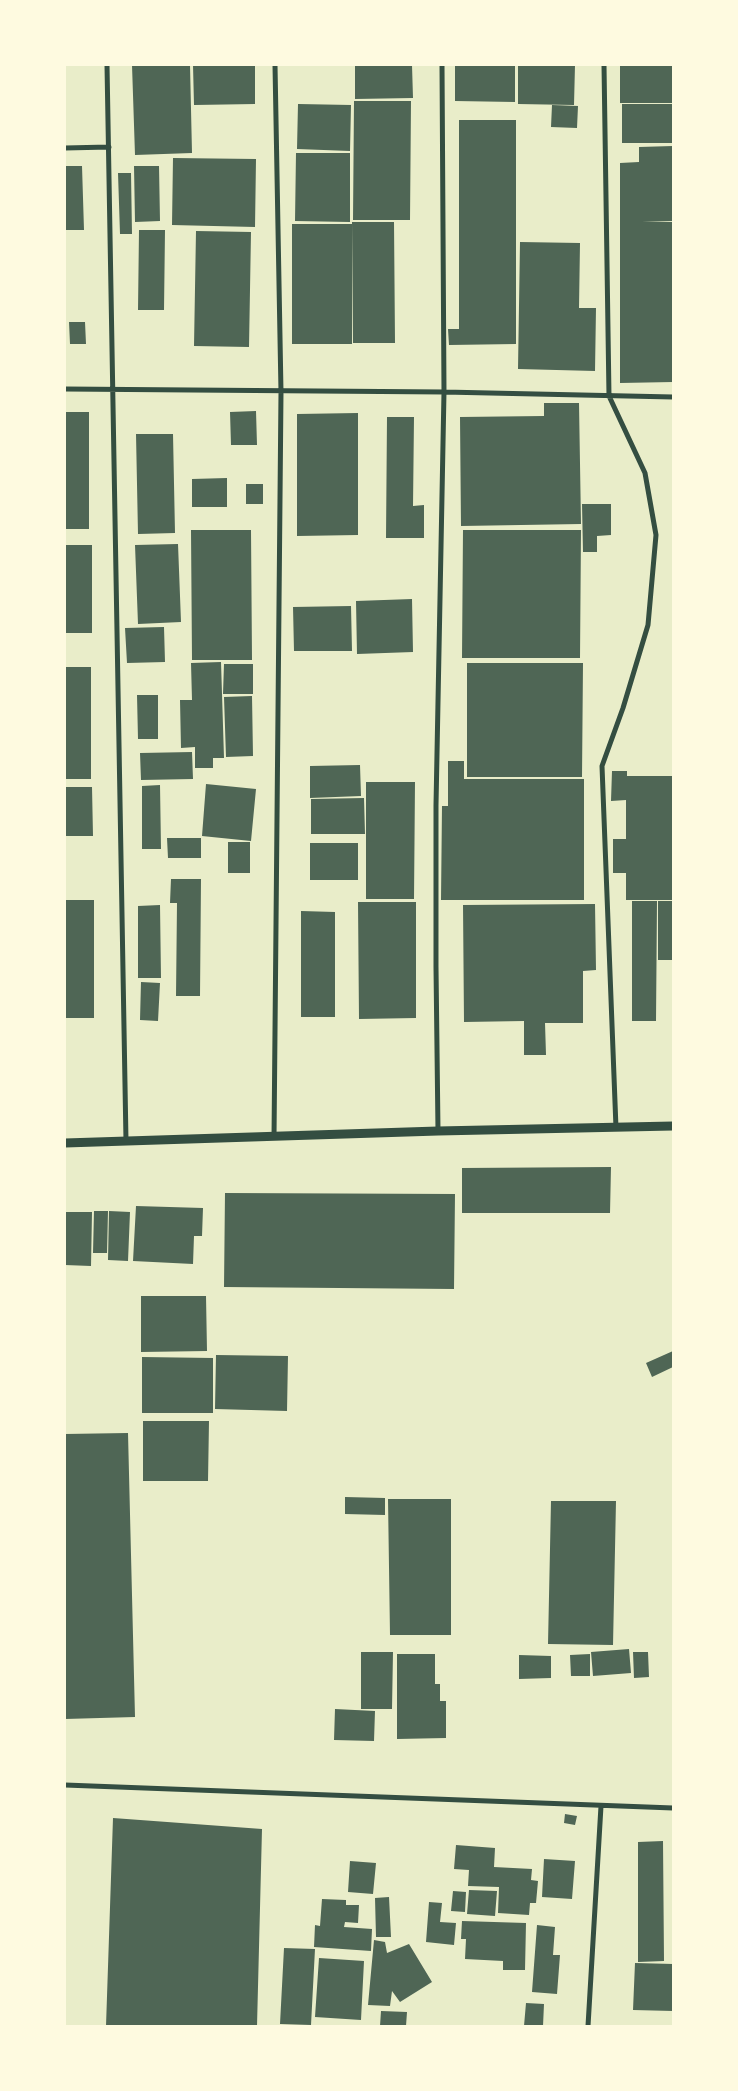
<!DOCTYPE html>
<style>
body{margin:0}
#map{position:relative;width:738px;height:2091px;overflow:hidden;background:#e9edc9;font-family:"Fira Sans",sans-serif}
canvas{display:block}
.frame{position:absolute;inset:0;border:66px solid #fefae0;pointer-events:none}
</style>
<div id="map">
<canvas width="738" height="2091"></canvas>
<div class="frame"></div>
</div>
<script>
const g = document.querySelector('canvas').getContext('2d');
g.lineJoin = 'round';
function paint(path, color) { g.fillStyle = color; g.fill(path, 'evenodd'); }
function stroke(path, color, width, dash) { g.strokeStyle = color; g.lineWidth = width; g.lineCap = dash ? 'butt' : 'round'; g.setLineDash(dash || []); g.stroke(path); }
const building = new Path2D(`
 M 132,65 L 190,65 L 192,153 L 135,155 Z
 M 193,65 L 255,65 L 255,104 L 194,105 Z
 M 355,65 L 412,65 L 413,98 L 355,99 Z
 M 455,65 L 515,65 L 515,102 L 455,101 Z
 M 518,65 L 575,65 L 574,105 L 518,104 Z
 M 620,65 L 673,65 L 673,103 L 620,103 Z
 M 354,101 L 411,101 L 410,220 L 353,220 Z
 M 298,104 L 351,105 L 350,151 L 297,149 Z
 M 622,104 L 673,104 L 673,143 L 622,143 Z
 M 552,105 L 578,106 L 577,128 L 551,127 Z
 M 459,120 L 516,120 L 516,344 L 449,345 L 448,329 L 459,329 Z
 M 673,146 L 673,221 L 642,222 L 673,222 L 673,382 L 620,383 L 620,163 L 639,162 L 639,147 Z
 M 296,153 L 350,153 L 350,222 L 295,221 Z
 M 173,158 L 256,159 L 255,227 L 172,225 Z
 M 65,166 L 82,166 L 84,230 L 65,230 Z
 M 134,166 L 159,166 L 160,221 L 135,222 Z
 M 118,173 L 131,173 L 132,234 L 120,234 Z
 M 352,222 L 394,222 L 395,343 L 353,343 Z
 M 292,224 L 352,224 L 352,344 L 292,344 Z
 M 139,230 L 165,230 L 164,310 L 138,310 Z
 M 196,231 L 251,232 L 249,347 L 194,346 Z
 M 520,242 L 580,243 L 579,308 L 596,308 L 595,371 L 518,369 Z
 M 69,322 L 85,322 L 86,344 L 70,344 Z
 M 544,403 L 579,403 L 581,524 L 461,526 L 460,417 L 544,416 Z
 M 256,411 L 257,445 L 231,445 L 230,412 Z
 M 65,412 L 89,412 L 89,529 L 65,529 Z
 M 358,413 L 358,535 L 297,536 L 297,414 Z
 M 387,417 L 414,417 L 413,506 L 424,505 L 424,538 L 386,538 Z
 M 136,434 L 173,434 L 175,533 L 138,534 Z
 M 227,478 L 227,507 L 192,507 L 192,479 Z
 M 246,484 L 263,484 L 263,504 L 246,504 Z
 M 582,504 L 611,504 L 611,535 L 597,536 L 597,552 L 583,552 Z
 M 191,530 L 251,530 L 252,660 L 192,660 Z
 M 463,530 L 581,530 L 580,658 L 462,658 Z
 M 178,544 L 181,622 L 138,624 L 135,545 Z
 M 65,545 L 92,545 L 92,633 L 65,633 Z
 M 412,599 L 413,652 L 357,654 L 356,601 Z
 M 351,606 L 352,651 L 294,651 L 293,607 Z
 M 164,627 L 165,662 L 127,663 L 125,628 Z
 M 221,662 L 224,758 L 213,758 L 213,768 L 195,768 L 195,747 L 181,748 L 180,700 L 192,700 L 191,663 Z
 M 467,663 L 583,663 L 582,777 L 467,777 Z
 M 224,664 L 253,664 L 253,694 L 223,694 Z
 M 65,667 L 91,667 L 91,779 L 65,779 Z
 M 137,695 L 158,695 L 158,739 L 138,739 Z
 M 252,696 L 253,756 L 226,757 L 224,697 Z
 M 192,752 L 193,779 L 141,780 L 140,753 Z
 M 448,761 L 464,761 L 464,779 L 584,779 L 584,900 L 441,900 L 442,806 L 448,806 Z
 M 360,765 L 361,796 L 310,798 L 310,766 Z
 M 612,771 L 627,771 L 627,776 L 673,776 L 673,900 L 626,900 L 626,873 L 613,873 L 613,839 L 626,839 L 626,800 L 611,801 Z
 M 366,782 L 415,782 L 414,899 L 366,899 Z
 M 206,784 L 256,789 L 251,841 L 202,836 Z
 M 160,785 L 161,849 L 142,849 L 142,786 Z
 M 65,787 L 92,787 L 93,836 L 65,836 Z
 M 364,798 L 365,834 L 311,834 L 311,799 Z
 M 167,838 L 201,838 L 201,858 L 168,858 Z
 M 228,842 L 250,842 L 250,873 L 228,873 Z
 M 310,843 L 358,843 L 358,880 L 310,880 Z
 M 171,879 L 201,879 L 200,996 L 176,996 L 177,903 L 170,903 Z
 M 65,900 L 94,900 L 94,1018 L 65,1018 Z
 M 632,901 L 657,901 L 656,1021 L 632,1021 Z
 M 658,901 L 673,901 L 673,960 L 658,960 Z
 M 358,902 L 416,902 L 416,1018 L 359,1019 Z
 M 595,904 L 596,970 L 583,971 L 583,1023 L 545,1023 L 546,1055 L 524,1055 L 524,1021 L 464,1022 L 463,905 Z
 M 160,905 L 161,978 L 138,978 L 138,906 Z
 M 301,911 L 335,912 L 335,1017 L 301,1017 Z
 M 141,982 L 160,983 L 158,1021 L 140,1020 Z
 M 611,1167 L 610,1213 L 462,1213 L 462,1168 Z
 M 225,1193 L 455,1194 L 454,1289 L 224,1287 Z
 M 136,1206 L 203,1208 L 202,1236 L 194,1236 L 193,1264 L 133,1261 Z
 M 94,1211 L 108,1211 L 107,1253 L 93,1253 Z
 M 109,1211 L 130,1212 L 128,1261 L 108,1260 Z
 M 65,1212 L 92,1212 L 91,1266 L 65,1265 Z
 M 141,1296 L 206,1296 L 207,1351 L 141,1352 Z
 M 673,1351 L 673,1367 L 652,1377 L 646,1363 Z
 M 216,1355 L 288,1356 L 287,1411 L 215,1409 Z
 M 142,1357 L 213,1358 L 213,1413 L 142,1413 Z
 M 143,1421 L 209,1421 L 208,1481 L 143,1481 Z
 M 128,1433 L 135,1717 L 65,1719 L 65,1434 Z
 M 345,1497 L 385,1498 L 385,1515 L 345,1514 Z
 M 388,1499 L 451,1499 L 451,1635 L 390,1635 Z
 M 551,1501 L 616,1501 L 613,1645 L 548,1644 Z
 M 629,1649 L 631,1673 L 593,1676 L 591,1652 Z
 M 361,1652 L 393,1652 L 392,1709 L 361,1709 Z
 M 633,1652 L 648,1652 L 649,1677 L 634,1678 Z
 M 397,1654 L 435,1654 L 435,1684 L 440,1684 L 440,1701 L 446,1701 L 446,1738 L 397,1739 Z
 M 590,1654 L 590,1676 L 571,1676 L 570,1655 Z
 M 519,1655 L 551,1656 L 551,1678 L 519,1679 Z
 M 335,1709 L 375,1711 L 374,1741 L 334,1740 Z
 M 565,1814 L 577,1816 L 575,1825 L 564,1823 Z
 M 113,1818 L 262,1829 L 257,2026 L 106,2026 Z
 M 663,1841 L 664,1961 L 638,1962 L 638,1842 Z
 M 456,1845 L 495,1848 L 494,1867 L 532,1869 L 531,1880 L 538,1881 L 536,1903 L 530,1903 L 529,1915 L 498,1913 L 499,1887 L 468,1886 L 469,1870 L 454,1869 Z
 M 544,1859 L 575,1861 L 572,1899 L 542,1897 Z
 M 350,1861 L 376,1863 L 373,1894 L 348,1892 Z
 M 469,1890 L 497,1891 L 495,1916 L 467,1914 Z
 M 453,1891 L 466,1892 L 465,1912 L 451,1911 Z
 M 389,1897 L 391,1937 L 376,1937 L 375,1898 Z
 M 322,1899 L 346,1900 L 346,1905 L 359,1905 L 358,1923 L 345,1922 L 344,1927 L 372,1929 L 371,1951 L 314,1947 L 315,1925 L 320,1926 Z
 M 429,1902 L 442,1903 L 440,1922 L 456,1923 L 454,1945 L 426,1942 Z
 M 462,1921 L 526,1923 L 525,1970 L 503,1970 L 503,1961 L 465,1959 L 466,1939 L 461,1939 Z
 M 537,1925 L 555,1927 L 553,1955 L 560,1955 L 557,1994 L 532,1992 Z
 M 374,1940 L 385,1942 L 387,1953 L 409,1944 L 432,1982 L 400,2002 L 392,1991 L 390,2006 L 368,2005 Z
 M 284,1948 L 315,1949 L 311,2025 L 280,2024 Z
 M 319,1958 L 364,1961 L 361,2020 L 315,2017 Z
 M 635,1963 L 673,1964 L 673,2011 L 633,2010 Z
 M 526,2003 L 544,2004 L 543,2026 L 524,2026 Z
 M 381,2011 L 407,2012 L 406,2026 L 380,2026 Z`);
const minor = new Path2D(`
 M 107,65 L 126,1141
 M 604,65 L 609,396 L 645,473 L 656,535 L 648,625 L 623,708 L 602,766 L 616,1128
 M 65,148 L 109,147
 M 65,389 L 444,392 L 673,397
 M 438,1131 L 436,967 L 436,805 L 444,392 L 442,65
 M 274,1137 L 281,392 L 275,65
 M 65,1785 L 673,1808
 M 588,2026 L 601,1806`);
const tertiary = new Path2D(`
 M 65,1143 L 438,1131 L 673,1126`);
paint(building, '#4f6655');
stroke(minor, '#344e41', 5);
stroke(tertiary, '#344e41', 9);
</script>
